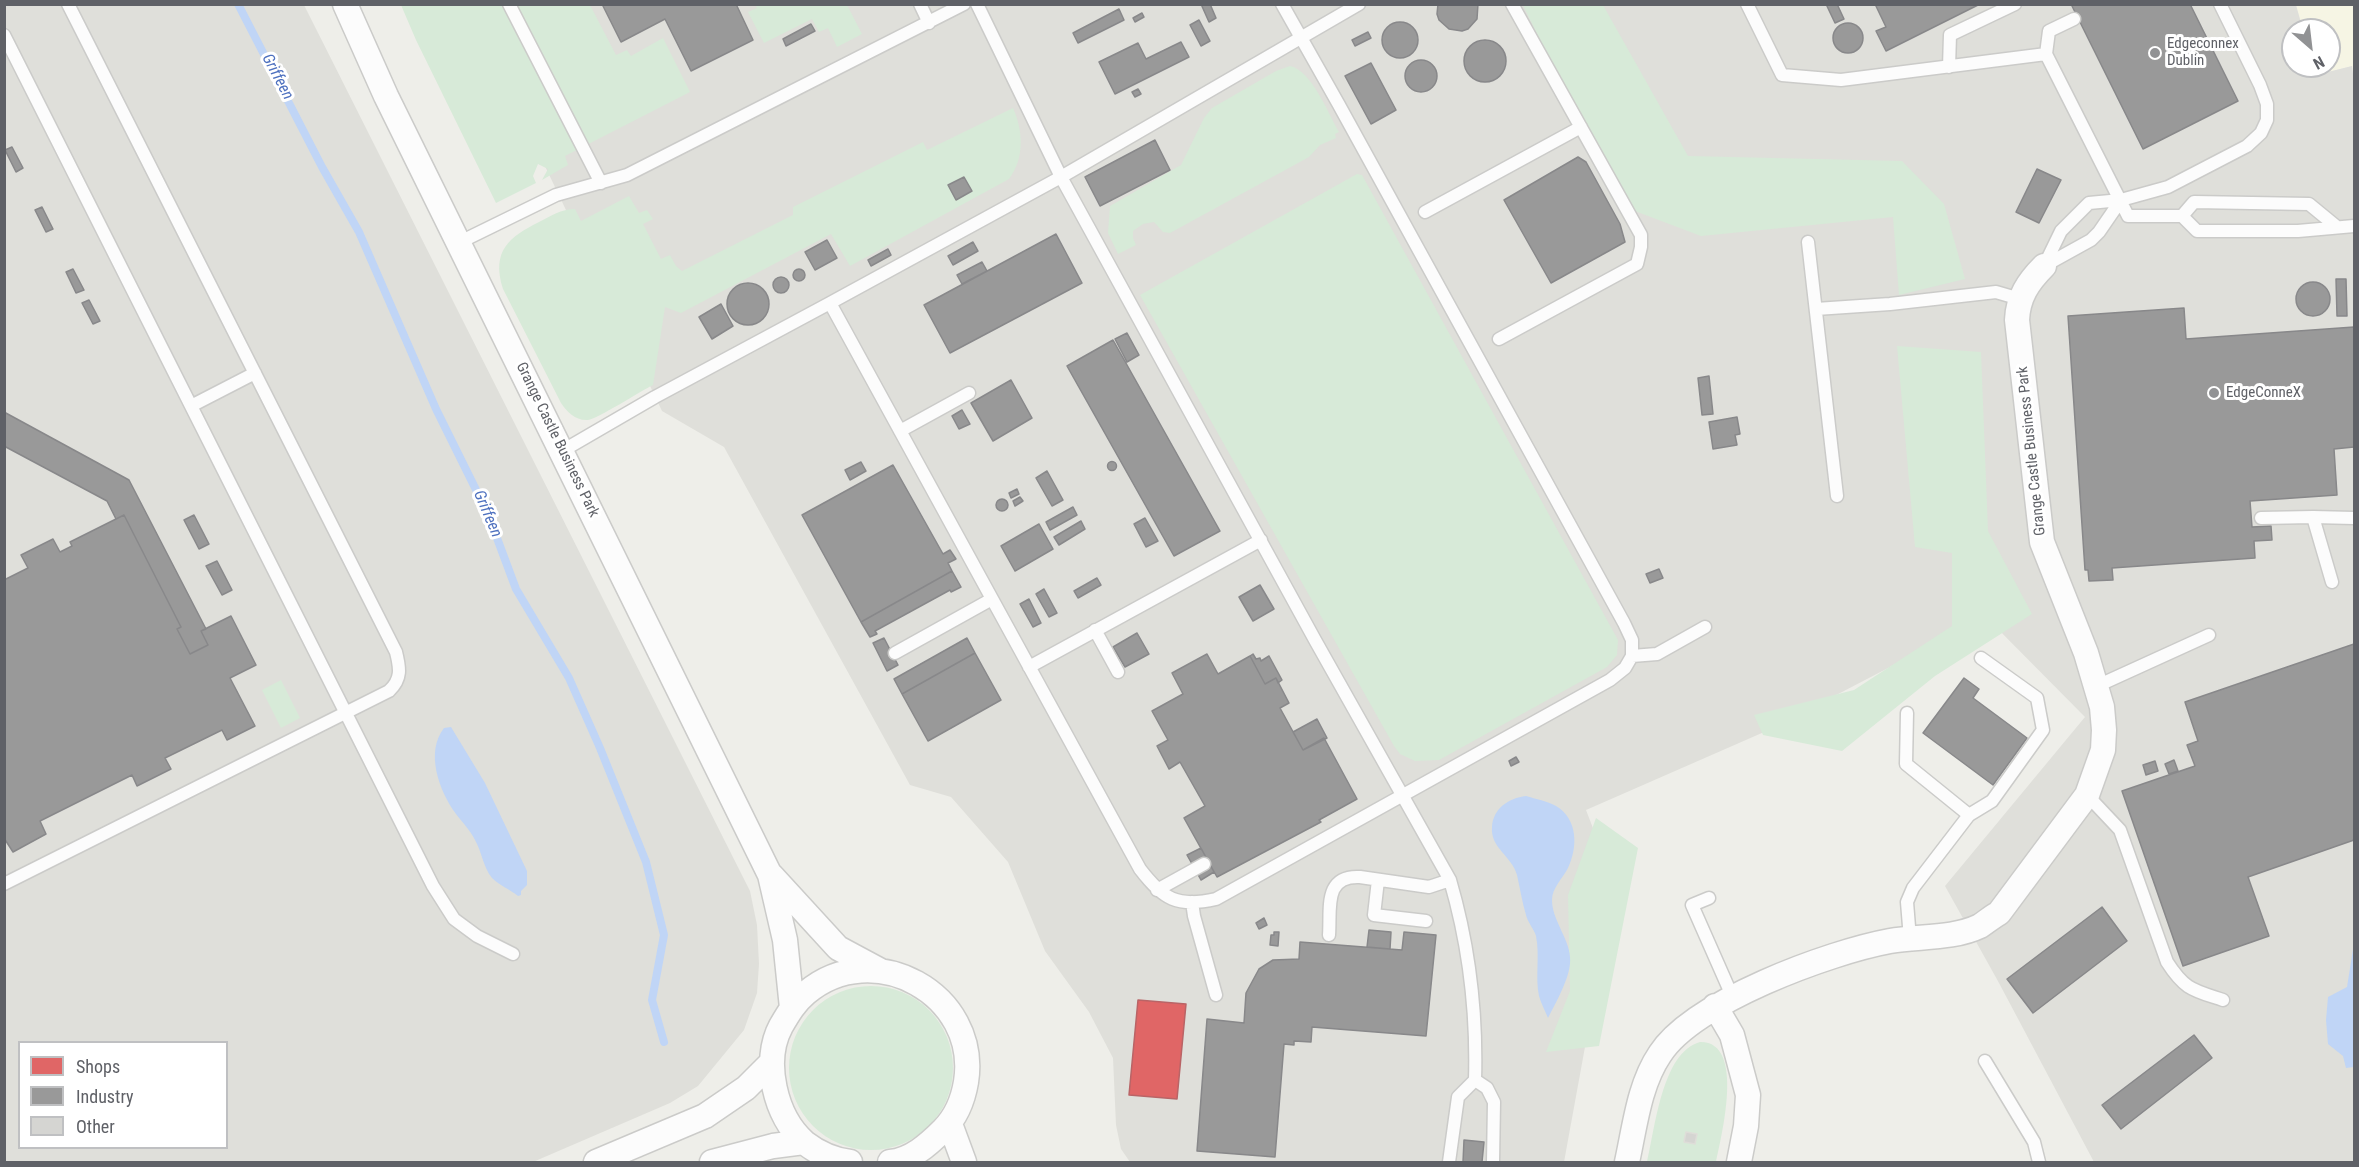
<!DOCTYPE html>
<style>
body{margin:0}
#map{position:relative;width:2359px;height:1167px;overflow:hidden;background:#eeeee9;font-family:"Roboto Condensed",sans-serif}
canvas{display:block}
.frame{position:absolute;inset:0;border:6px solid #5f6167;pointer-events:none}
.legend{position:absolute;left:18px;top:1041px;width:210px;height:108px;box-sizing:border-box;background:#fff;border:2px solid #bfc0c2;margin:0;padding:8px 10px;list-style:none;font-size:18px;color:#5f6167}
.legend li{display:flex;align-items:center;gap:12px;height:30px}
.legend b{width:30px;border:2px solid #bfc0c2}
.north{position:absolute;left:2281px;top:18px;width:60px;height:60px;box-sizing:border-box;background:#fff;border:2px solid #bfc0c2;border-radius:50%;rotate:152deg;font-size:16px;font-weight:700;line-height:24px;text-align:center;color:#5f6167}
.north::after{content:'';display:block;margin:auto;width:21px;height:27px;background:#919294;clip-path:polygon(50% 0,100% 100%,50% 72%,0 100%)}
</style>
<div id="map">
<canvas width="2359" height="1167"></canvas>
<div class="frame"></div>
<ul class="legend">
<li><b style="height:16px;background:#e06666"></b>Shops</li>
<li><b style="height:16px;background:#999"></b>Industry</li>
<li><b style="height:16px;background:#d5d5d2"></b>Other</li>
</ul>
<div class="north">N</div>
</div>
<script>
const g = document.querySelector('canvas').getContext('2d');
g.lineJoin = 'round';
function paint(path, color) { g.fillStyle = color; g.fill(path, 'evenodd'); }
function stroke(path, color, width, dash) { g.strokeStyle = color; g.lineWidth = width; g.lineCap = dash ? 'butt' : 'round'; g.setLineDash(dash || []); g.stroke(path); }
function write(font, color, halo, rows, align = 'center') {
  g.font = font + ' "Roboto Condensed",sans-serif'; g.lineWidth = 6; g.setLineDash([]); g.textBaseline = 'middle'; g.strokeStyle = halo; g.fillStyle = color; for (const [text, x, y, turn = 0] of rows) {
    g.save(); g.translate(x, y); g.rotate((+turn || 0) * Math.PI / 180); g.textAlign = isNaN(turn) ? turn : align; if (halo) g.strokeText(text, 0, 0); g.fillText(text, 0, 0); g.restore();
  }
}
const commercial = new Path2D(`
 M 2296,5 L 2354,5 L 2354,81 L 2352,66 L 2316,75 L 2313,66 L 2329,66 L 2329,30 L 2303,30 Z`);
const industrial = new Path2D(`
 M 5,5 L 304,5 L 750,891 L 757,925 L 759,964 L 757,993 L 744,1030 L 698,1086 L 670,1103 L 533,1162 L 5,1162 ZM 20,1042 L 226,1042 L 226,1148 L 20,1148 Z
 M 468,5 L 2296,5 L 2303,30 L 2293,30 L 2293,66 L 2313,66 L 2316,75 L 2352,66 L 2354,81 L 2354,1162 L 2094,1162 L 1999,983 L 1945,886 L 2085,717 L 1986,617 L 1771,729 L 1586,810 L 1606,862 L 1587,1036 L 1564,1162 L 1130,1162 L 1121,1149 L 1116,1125 L 1113,1058 L 1089,1012 L 1045,951 L 1008,862 L 951,797 L 910,785 L 724,447 L 662,411 Z`);
const green = new Path2D(`
 M 401,5 L 590,5 L 616,55 L 627,50 L 631,56 L 663,38 L 690,92 L 565,156 L 568,165 L 542,180 L 548,169 L 538,164 L 533,176 L 536,183 L 496,203 L 416,40 Z
 M 755,5 L 847,5 L 862,34 L 837,47 L 828,28 L 819,32 L 812,19 L 764,43 L 748,12 L 757,8 Z
 M 1523,5 L 1603,5 L 1688,156 L 1902,161 L 1944,204 L 1965,279 L 1899,295 L 1893,217 L 1701,236 L 1619,205 Z
 M 1290,66 C 1312,71 1328,113 1339,132 L 1335,134 L 1336,138 L 1320,145 L 1309,157 L 1170,233 L 1163,232 L 1154,222 L 1143,224 L 1133,231 L 1133,238 L 1136,245 L 1118,254 L 1108,233 L 1110,206 L 1181,165 L 1204,118 L 1212,108 L 1276,71 Z
 M 1013,108 C 1023,130 1025,158 1009,179 L 850,266 L 831,234 L 681,313 L 665,307 L 653,385 C 641,391 597,419 588,420 C 576,421 567,412 561,403 L 503,289 C 491,251 509,237 539,222 C 551,216 561,209 575,209 L 581,221 L 629,196 L 639,213 L 647,210 L 653,219 L 643,224 L 661,259 L 670,255 L 676,266 L 682,271 L 793,215 L 793,207 L 923,142 L 927,150 Z
 M 1357,174 L 1362,175 L 1618,640 L 1617,655 L 1607,667 L 1439,760 L 1415,761 L 1400,754 L 1394,746 L 1140,295 Z
 M 1897,346 L 1981,352 L 1988,531 L 2032,614 L 1935,676 L 1842,751 L 1763,735 L 1754,715 L 1854,690 L 1952,626 L 1952,553 L 1915,547 Z
 M 281,680 L 300,718 L 281,728 L 262,690 Z
 M 1596,818 L 1638,848 L 1599,1046 L 1546,1052 L 1570,991 L 1568,895 Z
 M789 1068a82 82 0 1 1 164 0a82 82 0 1 1-164 0Z
 M 1700,1042 C 1746,1041 1721,1137 1716,1162 L 1647,1162 C 1655,1129 1662,1052 1700,1042 Z`);
const water = new Path2D(`
 M 451,727 L 485,783 L 527,871 L 527,885 L 521,891 L 521,895 L 518,896 C 511,890 499,885 492,878 C 483,867 482,852 475,840 C 470,830 462,822 456,814 C 439,791 425,752 444,728 Z
 M 1526,796 C 1536,799 1547,801 1556,806 C 1578,819 1578,847 1568,868 C 1563,878 1552,888 1552,900 C 1552,920 1569,938 1570,957 C 1572,975 1556,1002 1548,1018 C 1545,1011 1541,1003 1539,996 C 1535,977 1540,956 1536,936 C 1534,929 1528,923 1526,915 C 1522,902 1520,888 1517,875 C 1512,856 1490,848 1492,827 C 1493,809 1508,798 1526,796 Z
 M 2354,943 L 2354,1067 L 2346,1068 L 2343,1056 L 2328,1044 L 2326,1020 L 2328,997 L 2347,987 Z`);
const shops = new Path2D(`
 M 1138,1000 L 1186,1004 L 1177,1099 L 1129,1095 Z`);
const industry = new Path2D(`
 M 602,4 L 736,4 L 753,40 L 691,71 L 665,19 L 621,42 Z
 M 1201,4 L 1210,4 L 1216,18 L 1209,22 Z
 M 1438,4 L 1478,4 L 1477,19 L 1468,29 L 1462,31 L 1449,29 L 1439,20 L 1437,14 Z
 M 1826,4 L 1837,4 L 1844,19 L 1835,23 Z
 M 1875,4 L 1980,4 L 1886,51 L 1876,31 L 1886,27 Z
 M 2071,4 L 2190,4 L 2238,101 L 2143,149 Z
 M 1119,9 L 1124,20 L 1078,43 L 1073,33 Z
 M 1142,13 L 1144,17 L 1135,22 L 1133,18 Z
 M 1199,20 L 1210,41 L 1201,46 L 1190,25 Z
 M1382 40a18 18 0 1 1 36 0a18 18 0 1 1-36 0Z
 M1833 38a15 15 0 1 1 30 0a15 15 0 1 1-30 0Z
 M 811,24 L 815,31 L 786,46 L 783,39 Z
 M 1368,32 L 1371,38 L 1355,46 L 1352,40 Z
 M1464 61a21 21 0 1 1 42 0a21 21 0 1 1-42 0Z
 M 1181,42 L 1189,57 L 1115,94 L 1099,62 L 1138,43 L 1146,59 Z
 M1405 76a16 16 0 1 1 32 0a16 16 0 1 1-32 0Z
 M 1371,63 L 1396,110 L 1371,124 L 1345,76 Z
 M 1138,89 L 1141,94 L 1135,97 L 1132,92 Z
 M 1155,140 L 1170,170 L 1100,206 L 1085,177 Z
 M 12,147 L 23,168 L 16,172 L 5,150 Z
 M 1578,157 L 1586,162 L 1620,224 L 1625,242 L 1551,283 L 1504,200 Z
 M 2037,169 L 2061,180 L 2039,223 L 2016,212 Z
 M 964,177 L 972,191 L 956,200 L 948,185 Z
 M 42,207 L 53,229 L 46,232 L 35,210 Z
 M 1056,234 L 1082,283 L 950,353 L 924,305 Z
 M 827,240 L 837,258 L 815,270 L 805,252 Z
 M 973,242 L 978,251 L 953,265 L 948,256 Z
 M 888,249 L 891,255 L 871,266 L 868,260 Z
 M 982,262 L 987,271 L 962,284 L 957,275 Z
 M 73,269 L 84,290 L 76,293 L 66,272 Z
 M793 275a6 6 0 1 1 12 0a6 6 0 1 1-12 0Z
 M773 285a8 8 0 1 1 16 0a8 8 0 1 1-16 0Z
 M 2336,279 L 2346,279 L 2347,316 L 2337,316 Z
 M2296 299a17 17 0 1 1 34 0a17 17 0 1 1-34 0Z
 M727 304a21 21 0 1 1 42 0a21 21 0 1 1-42 0Z
 M 89,300 L 100,321 L 93,324 L 82,303 Z
 M 721,304 L 733,326 L 712,339 L 699,317 Z
 M 2184,308 L 2186,339 L 2354,327 L 2354,447 L 2334,449 L 2337,495 L 2250,501 L 2252,527 L 2271,526 L 2272,540 L 2254,541 L 2255,558 L 2112,568 L 2113,580 L 2089,581 L 2088,570 L 2085,570 L 2068,316 Z
 M 1127,333 L 1139,355 L 1127,362 L 1115,339 Z
 M 1113,340 L 1220,531 L 1174,556 L 1067,366 Z
 M 1709,376 L 1713,414 L 1702,415 L 1698,378 Z
 M 1011,380 L 1032,418 L 993,441 L 971,403 Z
 M 962,410 L 970,424 L 959,429 L 952,416 Z
 M 4,412 L 129,480 L 206,629 L 201,631 L 208,645 L 190,654 L 177,629 L 181,627 L 124,515 L 116,519 L 107,501 L 4,446 Z
 M 1737,417 L 1740,434 L 1735,435 L 1737,445 L 1713,449 L 1709,422 Z
 M1107.5 466a4.5 4.5 0 1 1 9 0a4.5 4.5 0 1 1-9 0Z
 M 861,462 L 866,471 L 850,480 L 845,470 Z
 M 893,465 L 943,554 L 950,550 L 956,559 L 948,563 L 952,571 L 861,622 L 802,515 Z
 M 1047,471 L 1063,500 L 1052,506 L 1036,478 Z
 M 1017,489 L 1019,494 L 1011,498 L 1009,493 Z
 M 1020,497 L 1023,501 L 1015,506 L 1013,501 Z
 M996 505a6 6 0 1 1 12 0a6 6 0 1 1-12 0Z
 M 1073,507 L 1077,515 L 1050,530 L 1046,522 Z
 M 124,515 L 181,627 L 177,629 L 190,654 L 208,645 L 201,631 L 231,616 L 256,665 L 230,678 L 255,726 L 227,740 L 222,730 L 165,758 L 171,769 L 137,786 L 132,775 L 40,821 L 46,834 L 13,852 L 4,838 L 4,580 L 28,568 L 21,555 L 53,539 L 60,552 L 72,546 L 70,542 Z
 M 194,515 L 209,544 L 199,549 L 184,520 Z
 M 1145,518 L 1158,541 L 1146,547 L 1134,524 Z
 M 1081,521 L 1085,529 L 1059,545 L 1054,537 Z
 M 1039,524 L 1053,549 L 1015,571 L 1001,546 Z
 M 217,561 L 232,590 L 222,595 L 206,566 Z
 M 1659,569 L 1663,578 L 1650,583 L 1646,574 Z
 M 952,571 L 961,587 L 951,592 L 950,590 L 875,631 L 877,634 L 870,637 L 861,622 Z
 M 1097,578 L 1101,585 L 1078,598 L 1074,591 Z
 M 1260,585 L 1274,609 L 1253,621 L 1239,597 Z
 M 1044,589 L 1057,613 L 1049,617 L 1036,594 Z
 M 1029,599 L 1041,623 L 1033,627 L 1020,604 Z
 M 1137,633 L 1149,654 L 1125,667 L 1113,647 Z
 M 884,638 L 898,665 L 887,671 L 873,643 Z
 M 967,638 L 975,653 L 902,694 L 894,679 Z
 M 2354,644 L 2354,840 L 2248,877 L 2269,936 L 2183,966 L 2122,791 L 2195,766 L 2187,745 L 2198,741 L 2185,702 Z
 M 975,653 L 1001,700 L 928,741 L 902,694 Z
 M 1207,654 L 1218,674 L 1250,656 L 1265,684 L 1276,678 L 1289,703 L 1280,708 L 1303,750 L 1324,738 L 1357,799 L 1319,820 L 1321,822 L 1217,877 L 1184,818 L 1205,806 L 1180,762 L 1169,769 L 1157,746 L 1168,740 L 1152,711 L 1183,694 L 1172,673 Z
 M 1253,654 L 1256,659 L 1260,658 L 1261,661 L 1269,656 L 1282,680 L 1278,683 L 1276,678 L 1265,684 L 1250,656 Z
 M 1964,678 L 1979,689 L 1973,698 L 2027,738 L 1993,785 L 1923,733 Z
 M 1317,719 L 1327,738 L 1303,750 L 1293,732 Z
 M 1516,757 L 1519,762 L 1511,766 L 1509,761 Z
 M 2174,760 L 2178,771 L 2169,774 L 2165,764 Z
 M 2155,761 L 2158,771 L 2146,775 L 2143,765 Z
 M 1201,848 L 1214,872 L 1201,880 L 1187,855 Z
 M 2102,907 L 2127,941 L 2033,1013 L 2007,979 Z
 M 1264,918 L 1267,925 L 1259,929 L 1256,923 Z
 M 1369,930 L 1391,932 L 1390,949 L 1367,947 Z
 M 1274,932 L 1279,932 L 1278,946 L 1270,945 L 1271,935 L 1274,935 Z
 M 1404,932 L 1436,935 L 1426,1036 L 1312,1027 L 1311,1042 L 1294,1041 L 1294,1045 L 1284,1044 L 1275,1157 L 1197,1151 L 1207,1019 L 1244,1023 L 1246,993 L 1259,969 L 1273,960 L 1299,959 L 1300,942 L 1402,950 Z
 M 2194,1035 L 2212,1058 L 2121,1129 L 2102,1105 Z
 M 1464,1140 L 1484,1142 L 1482,1162 L 1463,1162 Z`);
const stream = new Path2D(`
 M 238,4 L 322,167 L 359,232 L 436,409 L 488,514 L 516,589 L 569,678 L 600,748 L 646,862 L 664,935 L 652,1000 L 664,1042`);
const building = new Path2D(`
 M 1686,1132 L 1697,1134 L 1695,1144 L 1684,1142 Z`);
const service = new Path2D(`
 M 509,4 L 601,183
 M 920,4 L 929,23
 M 977,4 L 1061,177 L 1315,640 L 1450,880 C 1469,945 1477,1013 1475,1080 L 1458,1097 L 1449,1162
 M 1282,4 L 1339,105 L 1624,623 L 1632,640 L 1632,656
 M 1359,4 L 1061,177 L 830,303 L 1140,869 C 1163,899 1177,908 1216,899 L 1610,680 L 1625,668 L 1632,656 L 1657,654 L 1705,627
 M 1747,4 L 1782,75 L 1841,80 L 2046,54 L 2128,216 L 2182,216 L 2197,231 L 2298,231 L 2354,226
 M 4,35 L 433,886 L 454,919 L 477,936 L 513,954
 M 2046,54 L 2049,31 L 2074,19
 M 1949,67 L 1950,35 L 2015,4
 M 1425,212 L 1581,127
 M 2182,216 L 2194,202 L 2309,204 L 2337,227
 M 1808,242 L 1837,496
 M 458,243 L 556,195 L 627,175 L 964,4
 M 2044,266 L 2061,231 L 2089,203 L 2121,200 L 2168,187 L 2247,146 L 2261,133 L 2267,120 L 2267,104 L 2260,85 L 2220,4
 M 2044,266 L 2091,240 L 2099,232 L 2121,200
 M 1816,309 L 1890,304 L 1996,292 L 2020,299
 M 1499,339 L 1637,264 L 1641,247 L 1641,235 L 1512,4
 M 191,406 L 255,373
 M 900,431 L 969,393
 M 562,451 L 655,397 L 830,303
 M 2261,518 L 2313,517
 M 2332,582 L 2313,517 L 2354,518
 M 1095,630 L 1118,672
 M 895,653 L 992,599
 M 1029,667 L 1261,540
 M 2097,686 L 2209,635
 M 1907,713 L 1906,764 L 1969,815
 M 2087,795 L 2120,830 L 2167,962 C 2185,990 2193,990 2223,1000
 M 1378,880 L 1374,915 L 1426,921
 M 4,884 L 389,691 C 402,679 400,668 396,652 L 68,4
 M 1157,890 L 1204,864
 M 1709,898 L 1692,905 L 1733,998
 M 1192,902 L 1194,916 L 1216,995
 M 1329,935 C 1331,909 1323,875 1360,877 L 1429,887 L 1450,880
 M 1910,939 L 1907,902 L 1913,888 L 1969,815 L 1992,801 L 2043,730 L 2037,698 L 1981,658
 M 1985,1061 L 2034,1142 L 2039,1162
 M 1475,1080 L 1487,1088 L 1494,1102 L 1493,1162`);
const minor = new Path2D(`
 M 345,4 L 386,96 L 770,875 L 785,940 L 792,1008
 M 772,876 L 838,948 L 879,970
 M 1715,1006 L 1732,1035 L 1748,1095 L 1746,1126 L 1739,1162
 M 950,1124 L 964,1162
 M 596,1162 L 705,1116 L 746,1088 L 772,1062
 M 712,1162 L 773,1146 L 804,1142
 M 850,1162 C 835,1160 818,1153 805,1143 C 775,1117 762,1061 781,1026 C 788,1014 795,1002 806,993 C 873,936 980,994 966,1082 C 963,1100 956,1117 943,1130 C 928,1145 911,1160 890,1162
 M 1627,1162 C 1635,1126 1639,1085 1660,1054 C 1693,1002 1830,952 1890,941 C 1919,936 1953,939 1980,926 C 1986,922 1992,917 1999,913 L 2087,795 L 2103,750 L 2104,730 L 2102,707 L 2086,653 L 2042,542 L 2017,320 C 2018,297 2028,282 2044,266`);
const markers = [
 [2155,53,6,"#919294"],
 [2214,393,6,"#919294"]
];
const poiNames = [
 ["Edgeconnex",2167,44],
 ["Dublin",2167,61],
 ["EdgeConneX",2226,393]
];
const streetNames = [
 ["Grange Castle Business Park",557,440,64],
 ["Grange Castle Business Park",2032,451,-96]
];
const waterNames = [
 ["Griffeen",277,77,62],
 ["Griffeen",487,514,67]
];
paint(commercial, '#f6f5e4');
paint(industrial, '#dfdfda');
paint(green, '#d7ead8');
paint(water, '#c0d5f6');
paint(shops, '#e06666');
stroke(shops, '#b96466', 1.5);
paint(industry, '#999');
stroke(industry, '#88888a', 1.5);
stroke(stream, '#c0d5f6', 8);
paint(building, '#d5d5d2');
stroke(building, '#deddd8', 1.5);
stroke(service, '#cbcbc9', 15);
stroke(minor, '#cbcbc9', 27);
stroke(service, '#fcfcfc', 12);
stroke(minor, '#fcfcfc', 24);
for (const [x, y, r, color] of markers) { const dot = new Path2D(); dot.arc(x, y, r, 0, 2 * Math.PI); g.fillStyle = color; g.fill(dot); stroke(dot, '#fff', 2); }
write('15px', '#5f6167', '#fff', poiNames, 'left');
write('15px', '#5f6167', '#fff', streetNames);
write('italic 16px', '#4e71bf', '#fff', waterNames);
</script>
